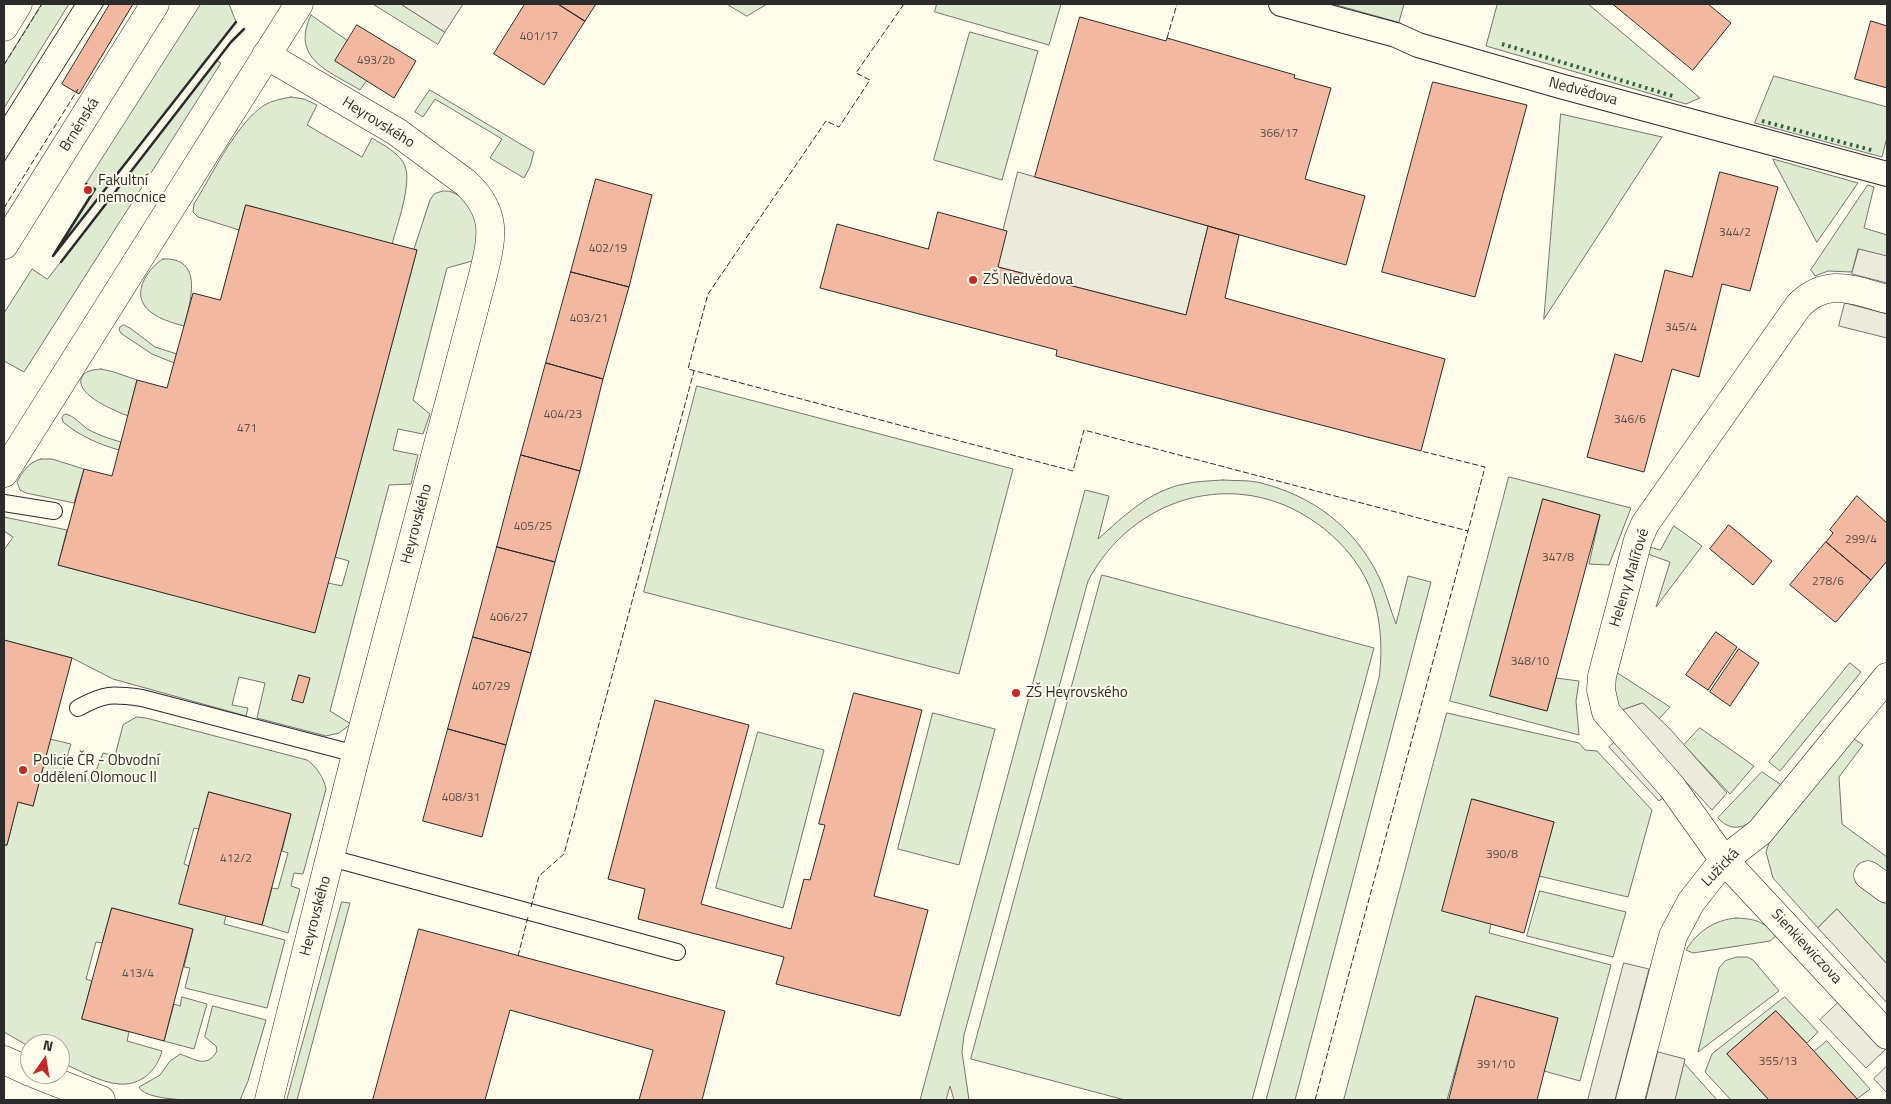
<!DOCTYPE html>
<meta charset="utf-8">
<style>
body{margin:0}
#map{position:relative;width:1891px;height:1104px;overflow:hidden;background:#fdfbea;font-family:"Titillium Web",sans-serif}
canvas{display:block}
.frame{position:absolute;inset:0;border:5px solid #2b2b2b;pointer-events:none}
.north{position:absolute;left:20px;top:1034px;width:50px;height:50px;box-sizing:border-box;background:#fdfbea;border:1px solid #a9a89e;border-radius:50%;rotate:13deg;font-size:14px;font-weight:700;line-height:20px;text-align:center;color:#2b2b2b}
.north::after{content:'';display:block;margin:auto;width:18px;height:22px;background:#c62828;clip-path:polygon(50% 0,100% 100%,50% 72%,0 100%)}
</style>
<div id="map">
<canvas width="1891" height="1104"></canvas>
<div class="frame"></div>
<div class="north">N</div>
</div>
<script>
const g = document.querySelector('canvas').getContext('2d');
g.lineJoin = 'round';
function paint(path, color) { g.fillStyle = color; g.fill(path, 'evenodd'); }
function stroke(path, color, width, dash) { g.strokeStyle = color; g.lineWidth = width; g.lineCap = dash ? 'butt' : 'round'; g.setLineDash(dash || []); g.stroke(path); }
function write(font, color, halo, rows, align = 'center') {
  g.font = font + ' "Titillium Web",sans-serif'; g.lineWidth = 4; g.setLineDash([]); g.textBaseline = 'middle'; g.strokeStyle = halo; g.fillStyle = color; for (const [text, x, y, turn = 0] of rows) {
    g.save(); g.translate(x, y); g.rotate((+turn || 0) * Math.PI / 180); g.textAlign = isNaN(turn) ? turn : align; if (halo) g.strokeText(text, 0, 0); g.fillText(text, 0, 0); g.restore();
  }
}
const green = new Path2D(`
 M 42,4 L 69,4 L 4,108 L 4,65 Z
 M 201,4 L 229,4 L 236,22 L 53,256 L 95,190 L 86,184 Z
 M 373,4 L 401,4 L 445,32 L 438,44 Z
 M 727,4 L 767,4 L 747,16 Z
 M 937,4 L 1061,4 L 1049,45 L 935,12 Z
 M 1333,4 L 1404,4 L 1399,22 Z
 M 1494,4 L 1588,4 L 1700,98 L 1686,104 L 1486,46 L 1497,5 Z
 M 311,15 L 348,41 L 367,80 L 360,90 C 329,71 290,59 311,15 Z
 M 970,32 L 1038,51 L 1002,180 L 934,160 Z
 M 217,61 L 221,63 L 24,372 L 4,361 L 4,313 L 32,269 L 47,279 Z
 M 1774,76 L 1887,107 L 1887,137 L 1882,157 L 1755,123 Z
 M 430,90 L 534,152 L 530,167 L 524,178 L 490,158 L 502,139 L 435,99 L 423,117 L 415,112 Z
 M 291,97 L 304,99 L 317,105 L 307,125 L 362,157 L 372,138 C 383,145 400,153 405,166 C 412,184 397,225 392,244 L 246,205 L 239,230 L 198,217 L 193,212 L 194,204 C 212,175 233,130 259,109 C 268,101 281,99 291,97 Z
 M 1561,114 L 1662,137 L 1544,319 Z
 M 1773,159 L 1858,183 L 1817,242 Z
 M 1868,185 L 1874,187 L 1864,228 L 1887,235 L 1887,257 L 1858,249 L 1852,272 L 1828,271 L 1815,276 L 1811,270 Z
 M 443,191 C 461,189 475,212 478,228 C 480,238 477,250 476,260 L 447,268 L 413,400 L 430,414 L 423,434 L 398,429 L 393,450 L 418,455 L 411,484 L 389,485 L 330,711 L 351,724 L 339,733 L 326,736 L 257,718 L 265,683 L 239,677 L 232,705 L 248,708 L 246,716 L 113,679 L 72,658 L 4,640 L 4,550 L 13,537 L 4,531 L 4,517 L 67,530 L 58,565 L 315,632 L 328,583 L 342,586 L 349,561 L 335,557 L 417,250 L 414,249 L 430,200 L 434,194 Z
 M 163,259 C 205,257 190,303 184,326 C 160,320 129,308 145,278 C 150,270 155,264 163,259 Z
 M 124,325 L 130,328 L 155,347 L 177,354 L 174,363 L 152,354 L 122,334 L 119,330 L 120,327 Z
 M 101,369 L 114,372 L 137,380 L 128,416 C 116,411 77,396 81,379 C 84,370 93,370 101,369 Z
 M 697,386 L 1013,469 L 959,674 L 644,592 Z
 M 65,414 C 74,415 81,425 89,430 C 99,435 110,439 121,442 L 119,450 C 98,444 80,436 63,422 L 62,418 Z
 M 41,459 L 52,459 L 84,469 L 74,503 L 26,493 L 20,490 L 17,482 C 23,471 29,462 41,459 Z
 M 1509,477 L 1631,508 L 1609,565 L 1589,564 L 1600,515 L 1543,499 L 1490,696 L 1547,711 L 1556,678 L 1579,681 L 1576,701 L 1579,735 L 1450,701 Z
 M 1223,480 C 1234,481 1246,480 1257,482 C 1312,495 1354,526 1379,577 C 1386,592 1390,609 1396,624 L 1408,576 L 1431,582 L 1295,1100 L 1266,1100 L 1379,678 C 1383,648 1381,617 1370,588 C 1359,561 1338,538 1315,522 C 1235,466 1132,497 1088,581 L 964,1035 L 962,1052 L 969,1100 L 954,1100 L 950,1086 L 946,1100 L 920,1100 L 1085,490 L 1109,496 L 1098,539 C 1124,516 1149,491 1184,484 C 1197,481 1210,481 1223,480 Z
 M 1674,526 L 1702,546 L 1656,607 L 1670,562 L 1645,553 L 1646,546 L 1660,550 Z
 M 1102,575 L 1374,648 L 1252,1100 L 1125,1100 L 971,1059 Z
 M 1850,663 L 1861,672 L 1780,771 L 1769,762 Z
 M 1613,670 L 1670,707 L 1659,719 L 1643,703 L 1620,711 L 1616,703 Z
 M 933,713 L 995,729 L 959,865 L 898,849 Z
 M 1447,713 L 1579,743 L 1585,750 L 1597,751 L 1652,810 L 1628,897 L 1539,876 L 1554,822 L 1473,799 L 1491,924 L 1489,933 L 1611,965 L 1580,1081 L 1544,1071 L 1558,1018 L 1476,996 L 1447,1100 L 1344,1100 Z
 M 137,717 L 146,718 L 307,760 C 316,766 324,778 326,789 L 303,874 L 294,873 L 291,886 L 300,889 L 288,933 L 262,925 L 272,888 L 278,889 L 288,853 L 282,851 L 291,814 L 209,792 L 200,829 L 194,828 L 184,864 L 189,866 L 226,915 L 224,924 L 285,940 L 267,1008 L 185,988 L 190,968 L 184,967 L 193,929 L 112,908 L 102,943 L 96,942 L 86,979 L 92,981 L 82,1019 L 129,1032 L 127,1041 L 162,1051 C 157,1070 141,1086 119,1084 C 101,1083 77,1069 60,1062 L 60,1044 L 30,1044 L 30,1047 L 4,1032 L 4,845 L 7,845 L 18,802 L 33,806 L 50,739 L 71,744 L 62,773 L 92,781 L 103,753 L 115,756 L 123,725 Z
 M 1700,728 L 1754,766 L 1730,794 L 1684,745 Z
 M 758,732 L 824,750 L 783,908 L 716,888 Z
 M 1851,737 L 1863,745 L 1839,777 L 1842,824 L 1887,857 L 1887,878 L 1882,896 L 1887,903 L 1887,964 L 1837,909 L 1818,928 L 1773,878 L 1766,852 L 1774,828 Z
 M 1762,772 L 1783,786 C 1769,804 1743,846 1718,818 Z
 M 1540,891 L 1626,912 L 1613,957 L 1527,936 Z
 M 342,902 L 350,903 L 297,1100 L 287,1100 Z
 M 1736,918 C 1756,919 1762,921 1777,935 L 1770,941 L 1693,953 L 1686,950 C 1697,932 1714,920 1736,918 Z
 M 1737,957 L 1747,957 L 1753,960 L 1779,991 L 1698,1052 L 1719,968 L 1725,961 Z
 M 182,997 L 207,1004 L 194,1049 L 164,1041 L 174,1004 L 180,1006 Z
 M 1785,997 L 1818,1032 L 1807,1043 L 1776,1011 L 1727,1054 L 1769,1100 L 1731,1100 L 1705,1072 L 1712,1054 Z
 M 213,1006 L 266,1020 L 248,1081 L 240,1100 C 221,1100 146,1104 139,1087 L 160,1075 L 170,1061 L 180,1054 C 195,1059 207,1069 217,1051 L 216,1046 L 205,1037 Z
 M 1827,1041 L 1870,1089 L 1857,1099 L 1814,1052 Z
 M 1684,1063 L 1717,1100 L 1675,1100 Z`);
const parking = new Path2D(`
 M 401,4 L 463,4 L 445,32 Z
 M 1018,172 L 1208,226 L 1186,315 L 998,267 L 1003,230 Z
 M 1859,249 L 1887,256 L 1887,283 L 1852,274 Z
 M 1845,303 L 1887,314 L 1887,338 L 1839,326 Z
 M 1643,703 L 1670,729 L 1727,793 L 1712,810 L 1620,711 Z
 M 1616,741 L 1666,795 L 1659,801 L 1609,747 Z
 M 1837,909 L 1887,964 L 1887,1003 L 1818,928 Z
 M 1624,963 L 1649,969 L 1615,1100 L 1588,1100 Z
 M 1841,1000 L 1886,1049 L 1866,1068 L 1820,1020 Z
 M 1658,1052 L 1685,1059 L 1675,1100 L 1646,1100 Z
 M 1887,1066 L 1887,1093 L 1874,1079 Z`);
const building = new Path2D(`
 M 110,4 L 133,4 L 79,94 L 62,84 Z
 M 525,4 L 558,4 L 585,21 L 544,85 L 494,54 Z
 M 558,4 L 596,4 L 585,21 Z
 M 1613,4 L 1708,4 L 1731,23 L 1693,70 Z
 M 1080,17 L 1166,41 L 1167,38 L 1295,75 L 1294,78 L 1331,88 L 1305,179 L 1365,196 L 1346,265 L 1035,177 Z
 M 1871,21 L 1887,26 L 1887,88 L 1855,79 Z
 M 357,25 L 416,61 L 394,98 L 335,61 Z
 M 1433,82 L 1527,105 L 1475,297 L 1382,272 Z
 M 1720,172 L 1778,187 L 1750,291 L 1722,284 L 1699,377 L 1672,369 L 1644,472 L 1587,457 L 1615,354 L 1642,362 L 1665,270 L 1692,277 Z
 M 596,179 L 652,195 L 629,287 L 571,272 Z
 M 246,205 L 417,250 L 315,633 L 58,565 L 84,469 L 112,476 L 137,380 L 167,388 L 193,293 L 220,300 Z
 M 938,212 L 1007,231 L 998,267 L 1186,315 L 1208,226 L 1239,235 L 1225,298 L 1445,359 L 1421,451 L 1056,356 L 1057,350 L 820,288 L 837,224 L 928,249 Z
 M 571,272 L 629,287 L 603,379 L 546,363 Z
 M 546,363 L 603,379 L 580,471 L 521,455 Z
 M 521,455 L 580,471 L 555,562 L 497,547 Z
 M 1857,496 L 1887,523 L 1887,561 L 1871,580 L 1826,542 L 1833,533 L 1830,530 Z
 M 1543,499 L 1600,515 L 1547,711 L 1490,696 Z
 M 1729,525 L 1772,561 L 1753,585 L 1710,549 Z
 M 1826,542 L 1871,580 L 1837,621 L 1835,622 L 1790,585 Z
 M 497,547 L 555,562 L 531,653 L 473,637 Z
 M 1716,632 L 1737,647 L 1708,690 L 1686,675 Z
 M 473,637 L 531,653 L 506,745 L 448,729 Z
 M 4,640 L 72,658 L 33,806 L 18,802 L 7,845 L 4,845 Z
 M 1739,649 L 1759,663 L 1730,706 L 1710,692 Z
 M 299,675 L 310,678 L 303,703 L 292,700 Z
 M 854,693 L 922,710 L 874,896 L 928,910 L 900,1016 L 776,984 L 784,957 L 638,919 L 645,889 L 608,879 L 655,700 L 749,725 L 701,904 L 791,929 L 804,879 L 810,880 L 825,825 L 819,824 Z
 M 448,729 L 506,745 L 482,837 L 423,821 Z
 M 209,792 L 291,814 L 262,925 L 179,904 Z
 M 1472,799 L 1554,822 L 1524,933 L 1442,911 Z
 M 112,908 L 193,929 L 164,1041 L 82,1019 Z
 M 419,929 L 725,1011 L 702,1100 L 639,1100 L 653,1050 L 510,1010 L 485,1100 L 373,1100 Z
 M 1476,996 L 1558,1018 L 1537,1100 L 1449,1100 Z
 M 1776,1011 L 1812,1049 L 1858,1100 L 1769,1100 L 1727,1054 Z`);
const service = new Path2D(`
 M 4,503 L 54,511
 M 78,708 C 105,693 112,694 142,698 L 356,754
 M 331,858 L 677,952`);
const pedestrian = new Path2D(`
 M 1281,4 L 1396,35 L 1418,45 L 1560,86 L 1887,174`);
const minor = new Path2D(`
 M 266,55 L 397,132 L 466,183 C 499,214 492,239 482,279 L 356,754 L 269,1100
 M 1887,299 C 1853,290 1828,277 1799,305 L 1645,524 L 1638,540 L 1602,676 L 1601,690 L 1606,712 L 1672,787 L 1724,860 L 1887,1035
 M 4,473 L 299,4
 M 1868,875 L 1887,889
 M 4,1060 L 30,1072
 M 35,1074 L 101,1100
 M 1630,1100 L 1673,936 L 1691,902 L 1724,860 L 1760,832 L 1887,677`);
const primary = new Path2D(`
 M 4,27 L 18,4
 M 4,245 L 155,4`);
const tram = new Path2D(`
 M 4,117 L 75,4
 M 4,162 L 104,4`);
const hedge = new Path2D(`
 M 1502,44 L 1676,97
 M 1762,121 L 1875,151`);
const fence = new Path2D(`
 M 904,4 L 856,73 L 870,80 L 839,127 L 826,121 L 708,294 L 688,369 L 1073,471 L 1084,430 L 1468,531 L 1485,467 L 1421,451
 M 1167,38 L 1177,4
 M 4,65 L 42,4
 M 4,208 L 78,89
 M 531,907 L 539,876 L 564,854 L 694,371
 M 518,956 L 528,917
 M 1315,1100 L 1468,531`);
const wall = new Path2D(`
 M 86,184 L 95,189 L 53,256 L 236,22
 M 61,262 L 231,42 L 244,29`);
const markers = [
 [88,190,5,"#c62828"],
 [973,280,5,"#c62828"],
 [1016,693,5,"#c62828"],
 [23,770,5,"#c62828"]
];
const numberNames = [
 ["401/17",539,37],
 ["493/2b",376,61],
 ["366/17",1279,134],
 ["344/2",1735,233],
 ["402/19",608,249],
 ["403/21",589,319],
 ["345/4",1681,328],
 ["404/23",563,415],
 ["346/6",1630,420],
 ["471",247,429],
 ["405/25",533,527],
 ["299/4",1861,540],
 ["347/8",1558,558],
 ["278/6",1828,582],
 ["406/27",509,618],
 ["348/10",1530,662],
 ["407/29",491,687],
 ["408/31",461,798],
 ["390/8",1502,855],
 ["412/2",236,859],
 ["413/4",138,974],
 ["355/13",1778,1062],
 ["391/10",1496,1065]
];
const streetNames = [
 ["Nedvědova",1583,92,15],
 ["Heyrovského",378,123,32],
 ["Brněnská",80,125,-58],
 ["Heyrovského",417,524,-75],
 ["Heleny Malířové",1630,578,-73],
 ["Lužická",1721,868,-46],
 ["Heyrovského",316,916,-75],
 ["Sienkiewiczova",1806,947,47]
];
const poiNames = [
 ["Fakultní",98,181],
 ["nemocnice",98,198],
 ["ZŠ Nedvědova",983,280],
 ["ZŠ Heyrovského",1026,693],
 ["Policie ČR - Obvodní",33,761],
 ["oddělení Olomouc II",33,778]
];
paint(green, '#deebd1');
stroke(green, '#74746e', 1);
paint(parking, '#eceadb');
stroke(parking, '#74746e', 1);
paint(building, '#f2b8a0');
stroke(building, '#2b2b2b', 1);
stroke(service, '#2b2b2b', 18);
stroke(pedestrian, '#2b2b2b', 26);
stroke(minor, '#2b2b2b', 29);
stroke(primary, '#2b2b2b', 29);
stroke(service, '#fdfbea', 16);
stroke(pedestrian, '#fdfbea', 24);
stroke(minor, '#fdfbea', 28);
stroke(primary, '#fdfbea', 28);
stroke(tram, '#2b2b2b', 1);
stroke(hedge, '#34623c', 4, [2.5, 4]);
stroke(fence, '#2b2b2b', 1, [6, 2.5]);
stroke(wall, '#2b2b2b', 2.5);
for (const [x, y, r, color] of markers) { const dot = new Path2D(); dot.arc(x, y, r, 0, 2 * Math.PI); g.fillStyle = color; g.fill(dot); stroke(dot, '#fdfbea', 2); }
write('12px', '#5d4e48', null, numberNames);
write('15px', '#2b2b2b', '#fdfbea', streetNames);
write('15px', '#2b2b2b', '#fdfbea', poiNames, 'left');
</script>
